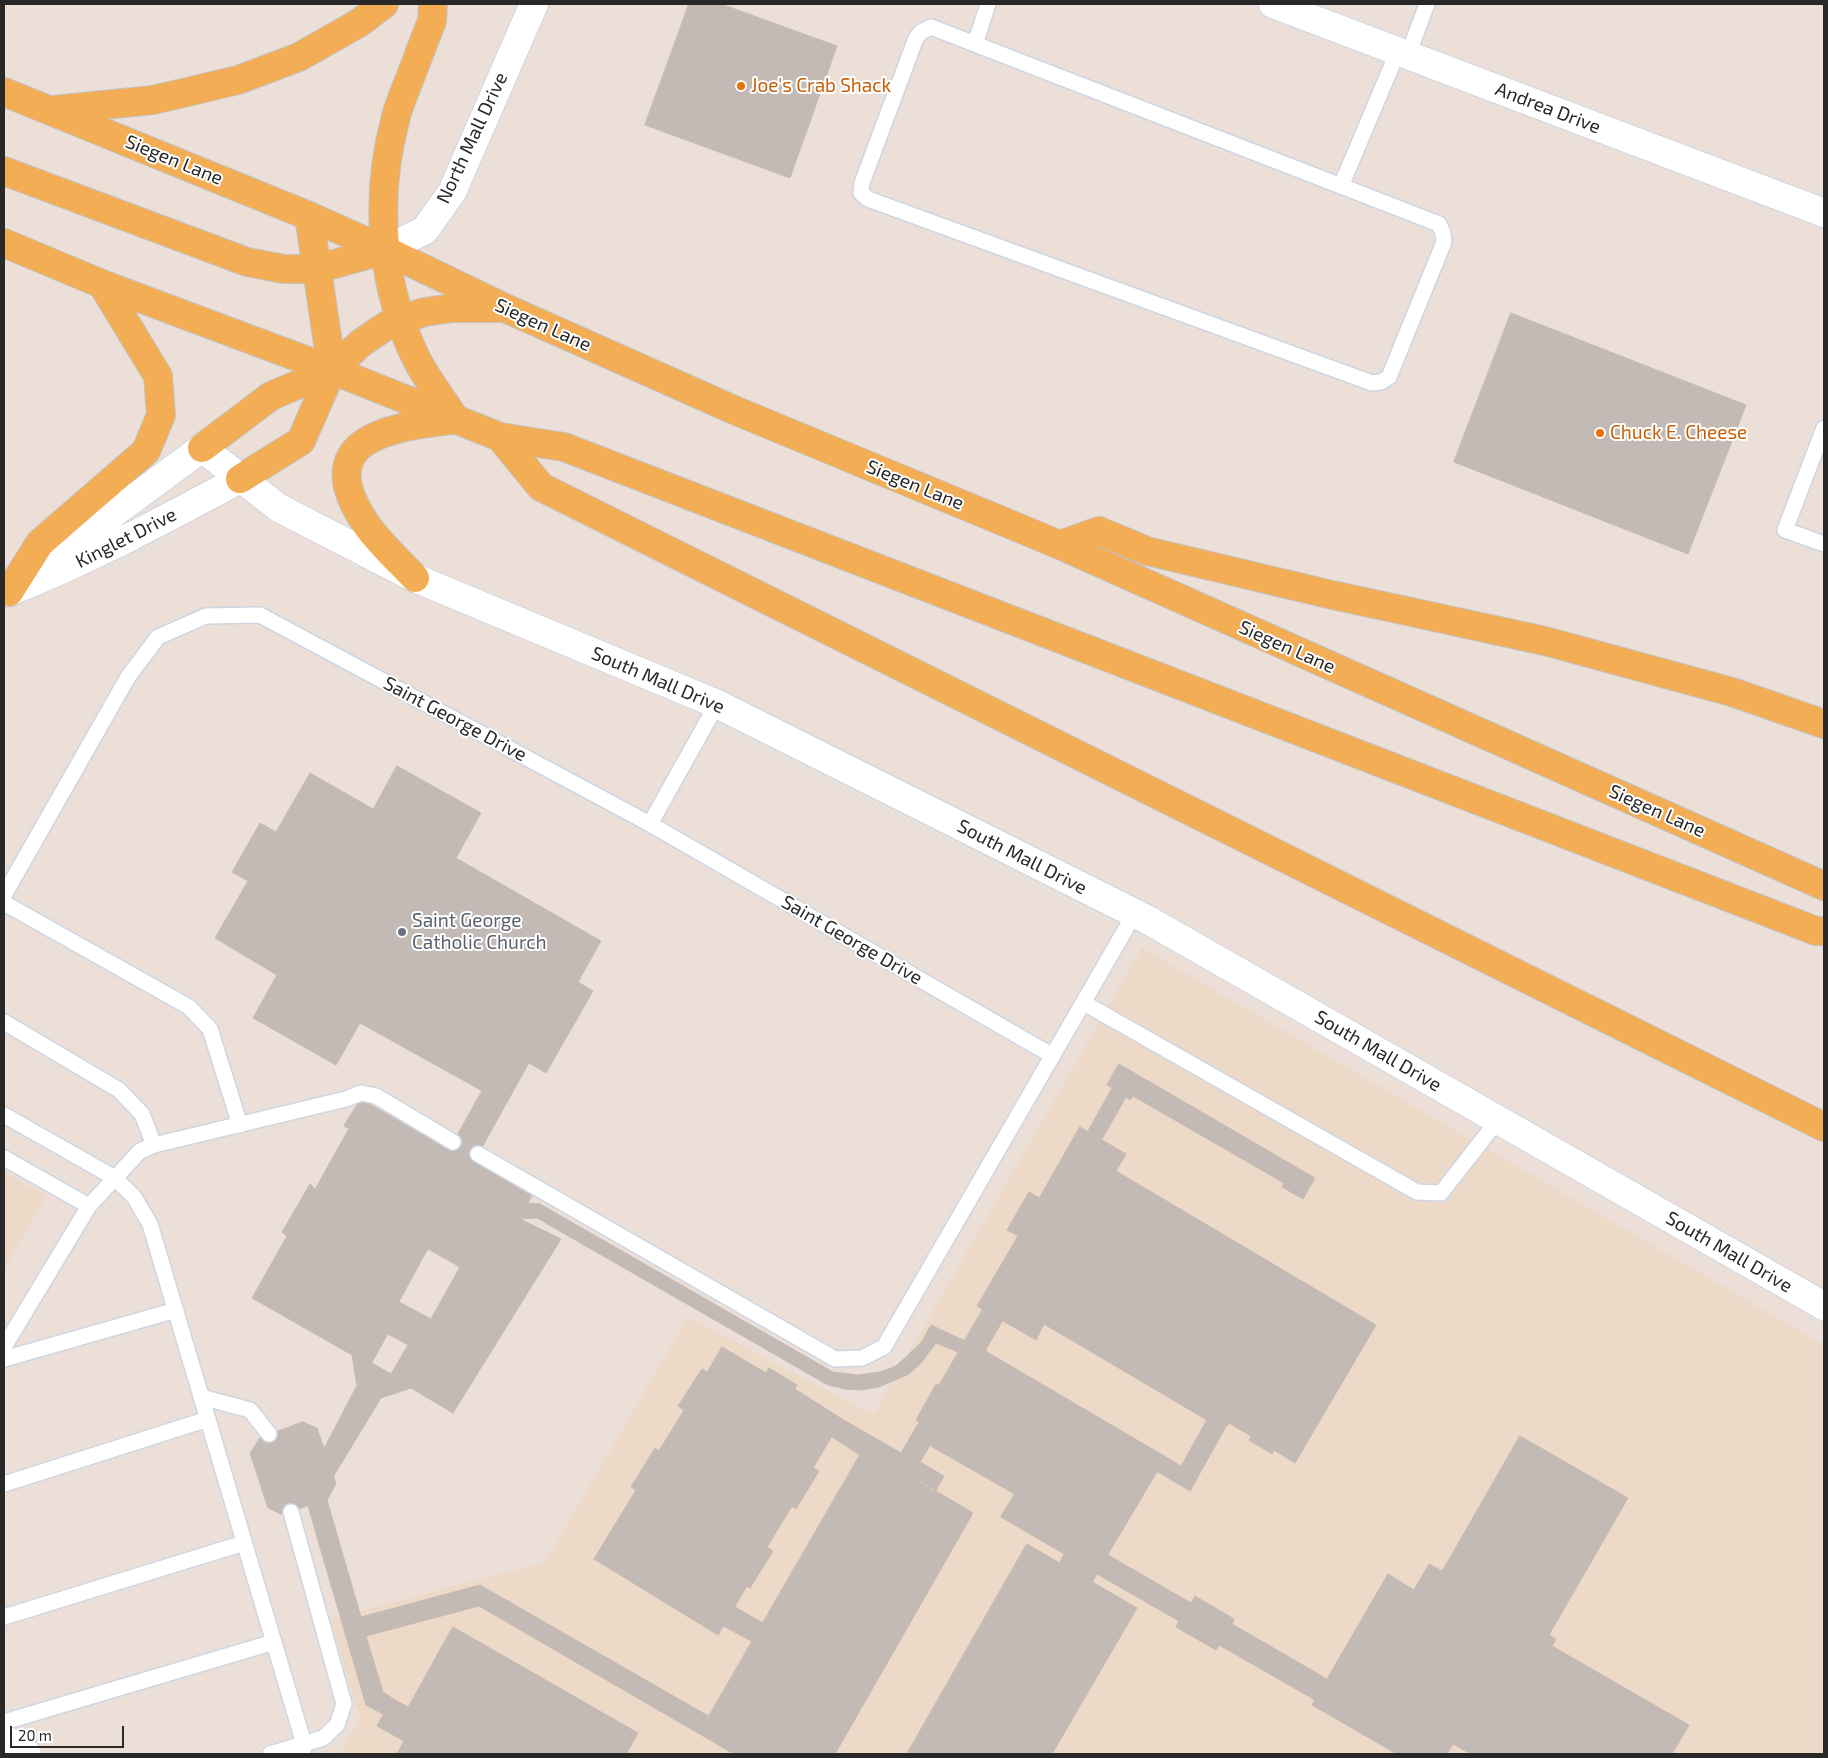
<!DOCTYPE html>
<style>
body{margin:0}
#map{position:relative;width:1828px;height:1758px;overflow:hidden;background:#ebdfd8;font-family:"Exo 2",sans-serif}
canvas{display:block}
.frame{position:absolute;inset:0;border:5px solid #282828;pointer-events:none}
.scale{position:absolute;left:10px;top:1726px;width:114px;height:22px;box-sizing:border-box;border:2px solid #282828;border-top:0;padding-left:6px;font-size:15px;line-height:18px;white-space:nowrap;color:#282828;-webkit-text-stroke:4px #fff;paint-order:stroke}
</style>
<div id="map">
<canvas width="1828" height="1758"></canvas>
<div class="frame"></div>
<div class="scale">20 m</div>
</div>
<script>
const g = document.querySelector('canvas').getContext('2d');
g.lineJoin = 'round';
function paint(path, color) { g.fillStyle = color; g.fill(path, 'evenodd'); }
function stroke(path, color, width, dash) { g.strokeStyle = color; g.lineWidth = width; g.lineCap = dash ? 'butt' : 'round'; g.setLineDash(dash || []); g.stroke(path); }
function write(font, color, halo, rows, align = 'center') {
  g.font = font + ' "Exo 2",sans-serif'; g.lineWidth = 4; g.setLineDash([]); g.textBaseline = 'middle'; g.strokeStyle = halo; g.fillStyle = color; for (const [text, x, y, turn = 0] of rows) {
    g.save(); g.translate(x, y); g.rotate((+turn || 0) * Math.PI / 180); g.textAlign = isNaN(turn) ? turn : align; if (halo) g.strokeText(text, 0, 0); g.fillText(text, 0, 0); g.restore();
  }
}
const education = new Path2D(`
 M 1142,948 L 1824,1345 L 1824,1754 L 340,1754 L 360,1719 L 331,1619 L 545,1562 L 688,1317 L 873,1415 Z
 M 4,1172 L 46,1196 L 4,1270 Z`);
const building = new Path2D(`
 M 689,4 L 721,4 L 837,46 L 790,178 L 645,125 Z
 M 1511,313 L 1746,405 L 1688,554 L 1454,462 Z
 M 397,766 L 481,813 L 456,858 L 601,941 L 578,982 L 593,991 L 546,1073 L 529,1063 L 506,1104 L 360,1023 L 336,1065 L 253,1018 L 277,975 L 215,938 L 248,881 L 232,872 L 260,823 L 276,832 L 310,773 L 373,809 Z
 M 1119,1064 L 1315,1178 L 1303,1199 L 1282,1187 L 1284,1183 L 1133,1096 L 1130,1100 L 1126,1097 L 1102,1139 L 1088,1131 L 1112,1088 L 1107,1085 Z
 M 482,1091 L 506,1104 L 474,1162 L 461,1181 L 437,1167 L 449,1150 Z
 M 361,1099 L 449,1150 L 437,1167 L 461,1181 L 474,1162 L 532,1196 L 528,1203 L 540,1204 L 833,1372 L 857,1375 L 880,1372 L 896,1366 L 921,1343 L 931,1325 L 965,1341 L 958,1352 L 936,1343 L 921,1363 L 909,1374 L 879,1387 L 862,1390 L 845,1389 L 828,1385 L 537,1218 L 520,1219 L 518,1223 L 344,1126 Z
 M 1080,1127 L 1126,1154 L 1116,1171 L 1376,1325 L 1295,1463 L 1274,1450 L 1272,1454 L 1249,1440 L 1251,1436 L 1229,1423 L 1224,1430 L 1207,1420 L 1044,1324 L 1036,1340 L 977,1306 L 1018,1236 L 1007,1230 L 1029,1192 L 1039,1198 Z
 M 349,1129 L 518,1223 L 520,1219 L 561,1239 L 453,1413 L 411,1388 L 381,1398 L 357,1386 L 352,1355 L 252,1298 L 287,1236 L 282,1232 L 310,1184 L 315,1189 ZM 428,1249 L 460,1267 L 431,1319 L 399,1302 ZM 388,1334 L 408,1345 L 391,1374 L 372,1363 Z
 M 983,1309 L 1003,1320 L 985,1351 L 982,1349 L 955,1395 L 939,1386 Z
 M 722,1347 L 766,1373 L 769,1368 L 797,1385 L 795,1389 L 842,1419 L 813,1468 L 819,1471 L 796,1509 L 792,1506 L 767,1547 L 773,1551 L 750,1588 L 747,1586 L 718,1635 L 594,1559 L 636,1490 L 631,1487 L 655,1448 L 659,1451 L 684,1410 L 678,1406 L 702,1369 L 707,1372 Z
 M 982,1349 L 1166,1457 L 1111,1549 L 927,1444 L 934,1432 L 916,1420 L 936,1384 L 955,1395 Z
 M 357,1386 L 381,1398 L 333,1477 L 324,1449 Z
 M 842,1419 L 901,1453 L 919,1422 L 934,1432 L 927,1444 L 930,1445 L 920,1462 L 944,1476 L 935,1492 L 864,1448 L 860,1455 L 832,1437 Z
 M 1207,1420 L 1224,1430 L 1190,1491 L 1158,1472 L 1166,1457 L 1181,1466 Z
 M 303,1422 L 317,1428 L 336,1484 L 327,1500 L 281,1514 L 268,1508 L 250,1453 L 260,1438 Z
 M 1520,1436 L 1628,1498 L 1549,1635 L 1556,1639 L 1552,1646 L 1689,1725 L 1672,1754 L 1471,1754 L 1453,1744 L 1447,1754 L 1397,1754 L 1312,1705 L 1388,1574 L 1414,1590 L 1429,1564 L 1442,1571 Z
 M 864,1448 L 973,1513 L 835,1754 L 760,1754 L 705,1723 Z
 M 1015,1494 L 1111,1549 L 1108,1555 L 1191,1603 L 1195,1596 L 1234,1619 L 1232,1624 L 1327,1679 L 1315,1700 L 1219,1645 L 1216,1650 L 1176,1627 L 1179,1621 L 1097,1574 L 1092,1582 L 1060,1562 L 1064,1554 L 1001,1517 Z
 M 327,1500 L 361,1617 L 480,1585 L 710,1717 L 705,1723 L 760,1754 L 734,1754 L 479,1606 L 366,1636 L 383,1692 L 392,1698 L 383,1714 L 366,1705 L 308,1506 Z
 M 1027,1544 L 1137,1608 L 1052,1754 L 907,1754 Z
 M 735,1607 L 763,1623 L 753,1642 L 723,1626 Z
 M 453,1627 L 638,1733 L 626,1754 L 397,1754 L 404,1741 L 377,1726 L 392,1698 L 408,1707 Z`);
const lane = new Path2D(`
 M 931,27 L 1439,224 L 1443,233 L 1444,242 L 1389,377 L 1381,382 L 1372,383 L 868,199 L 861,193 L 862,183 L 916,38 L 921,32 Z
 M 975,44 L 988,4
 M 1408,55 L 1427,4
 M 1341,186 L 1398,51
 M 1824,428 L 1785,530 L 1824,544
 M 650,824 L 717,704
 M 4,895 L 128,677 L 158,637 L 206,616 L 260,615 L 650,824 L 1053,1056
 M 4,903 L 189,1007 L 210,1029 L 240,1125
 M 1084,1003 L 1417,1192 L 1441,1193 L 1498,1120
 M 4,1022 L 119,1090 L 142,1114 L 154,1145
 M 4,1115 L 115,1178 L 134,1197 L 150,1224 L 304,1744 L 303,1754
 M 478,1154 L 835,1359 L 862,1358 L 884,1347 L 1135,913
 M 4,1158 L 89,1206
 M 4,1347 L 89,1206 L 140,1151 L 154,1145 L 346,1099 L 361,1093 L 376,1096 L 453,1142
 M 4,1359 L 176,1310
 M 201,1397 L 250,1410 L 269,1434
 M 4,1484 L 208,1419
 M 4,1617 L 244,1543
 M 4,1722 L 274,1642
 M 270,1754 L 323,1738 L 337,1725 L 344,1704 L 291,1512`);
const street = new Path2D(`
 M 1273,4 L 1824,213
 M 38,569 L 202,448
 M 9,592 C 89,560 164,520 240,479
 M 4,1739 L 27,1754`);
const secondary = new Path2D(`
 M 385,250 L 425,230 L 452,192 L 534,4
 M 202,448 L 279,508 L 415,578 L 717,704 L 1148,920 L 1824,1306`);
const primary = new Path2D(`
 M 433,4 L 432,21 C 423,43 415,66 406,88 C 402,99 397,110 395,121 C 374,199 381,289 418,362 C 429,382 443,400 455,419
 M 4,92 L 309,216 L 385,250 L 505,308 L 734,410 L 1060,545 L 1824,886
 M 53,110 L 153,100 L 238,80 L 299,57 L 359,23 L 384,4
 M 4,171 L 247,262 L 284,269 L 316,269 L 385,250
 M 4,243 L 102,284 L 332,370 L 500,437 L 564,447 L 1816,931 L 1824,931
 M 500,437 L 541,487 L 1824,1127
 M 202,448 L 271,396 L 332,370 L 361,343 L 389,324 L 424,312 L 453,308 L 498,308
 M 240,479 L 301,441 L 332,370 L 309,216
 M 1060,545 L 1099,531 L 1147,551 L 1328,594 L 1545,641 L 1732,692 L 1824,724
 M 415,578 C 400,562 378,542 366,524 C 310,441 386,427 451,420
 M 9,592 L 40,543 L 146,451 L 161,415 L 158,376 L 102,284`);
const markers = [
 [741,86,5,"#e8710a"],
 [1600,433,5,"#e8710a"],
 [402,932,5,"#6b7280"]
];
const foodNames = [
 ["Joe's Crab Shack",751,86],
 ["Chuck E. Cheese",1610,433]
];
const streetNames = [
 ["Andrea Drive",1548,108,21],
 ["North Mall Drive",472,138,-65],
 ["Siegen Lane",174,160,22],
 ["Siegen Lane",543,325,24],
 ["Siegen Lane",915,485,22],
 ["Kinglet Drive",126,538,-27],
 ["Siegen Lane",1287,647,24],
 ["South Mall Drive",658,680,23],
 ["Saint George Drive",455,719,28],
 ["Siegen Lane",1657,811,24],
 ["South Mall Drive",1022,857,27],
 ["Saint George Drive",852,940,30],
 ["South Mall Drive",1378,1051,30],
 ["South Mall Drive",1729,1252,30]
];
const worshipNames = [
 ["Saint George",412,921],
 ["Catholic Church",412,943]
];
paint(education, '#edd9c7');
paint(building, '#c3b9b5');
stroke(building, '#c6bbb2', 1);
stroke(lane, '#ced6e1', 18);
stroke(street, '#ced6e1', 30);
stroke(secondary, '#ced6e1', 30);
stroke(primary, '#c3c3c3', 30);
stroke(lane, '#fff', 15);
stroke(street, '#fff', 28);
stroke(secondary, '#fff', 28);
stroke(primary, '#f3ad55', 28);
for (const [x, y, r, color] of markers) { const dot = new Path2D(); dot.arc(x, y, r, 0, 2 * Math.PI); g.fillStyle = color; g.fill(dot); stroke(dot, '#fff', 2); }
write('19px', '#c56008', '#fff', foodNames, 'left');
write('19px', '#282828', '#fff', streetNames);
write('19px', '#5b616d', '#fff', worshipNames, 'left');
</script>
